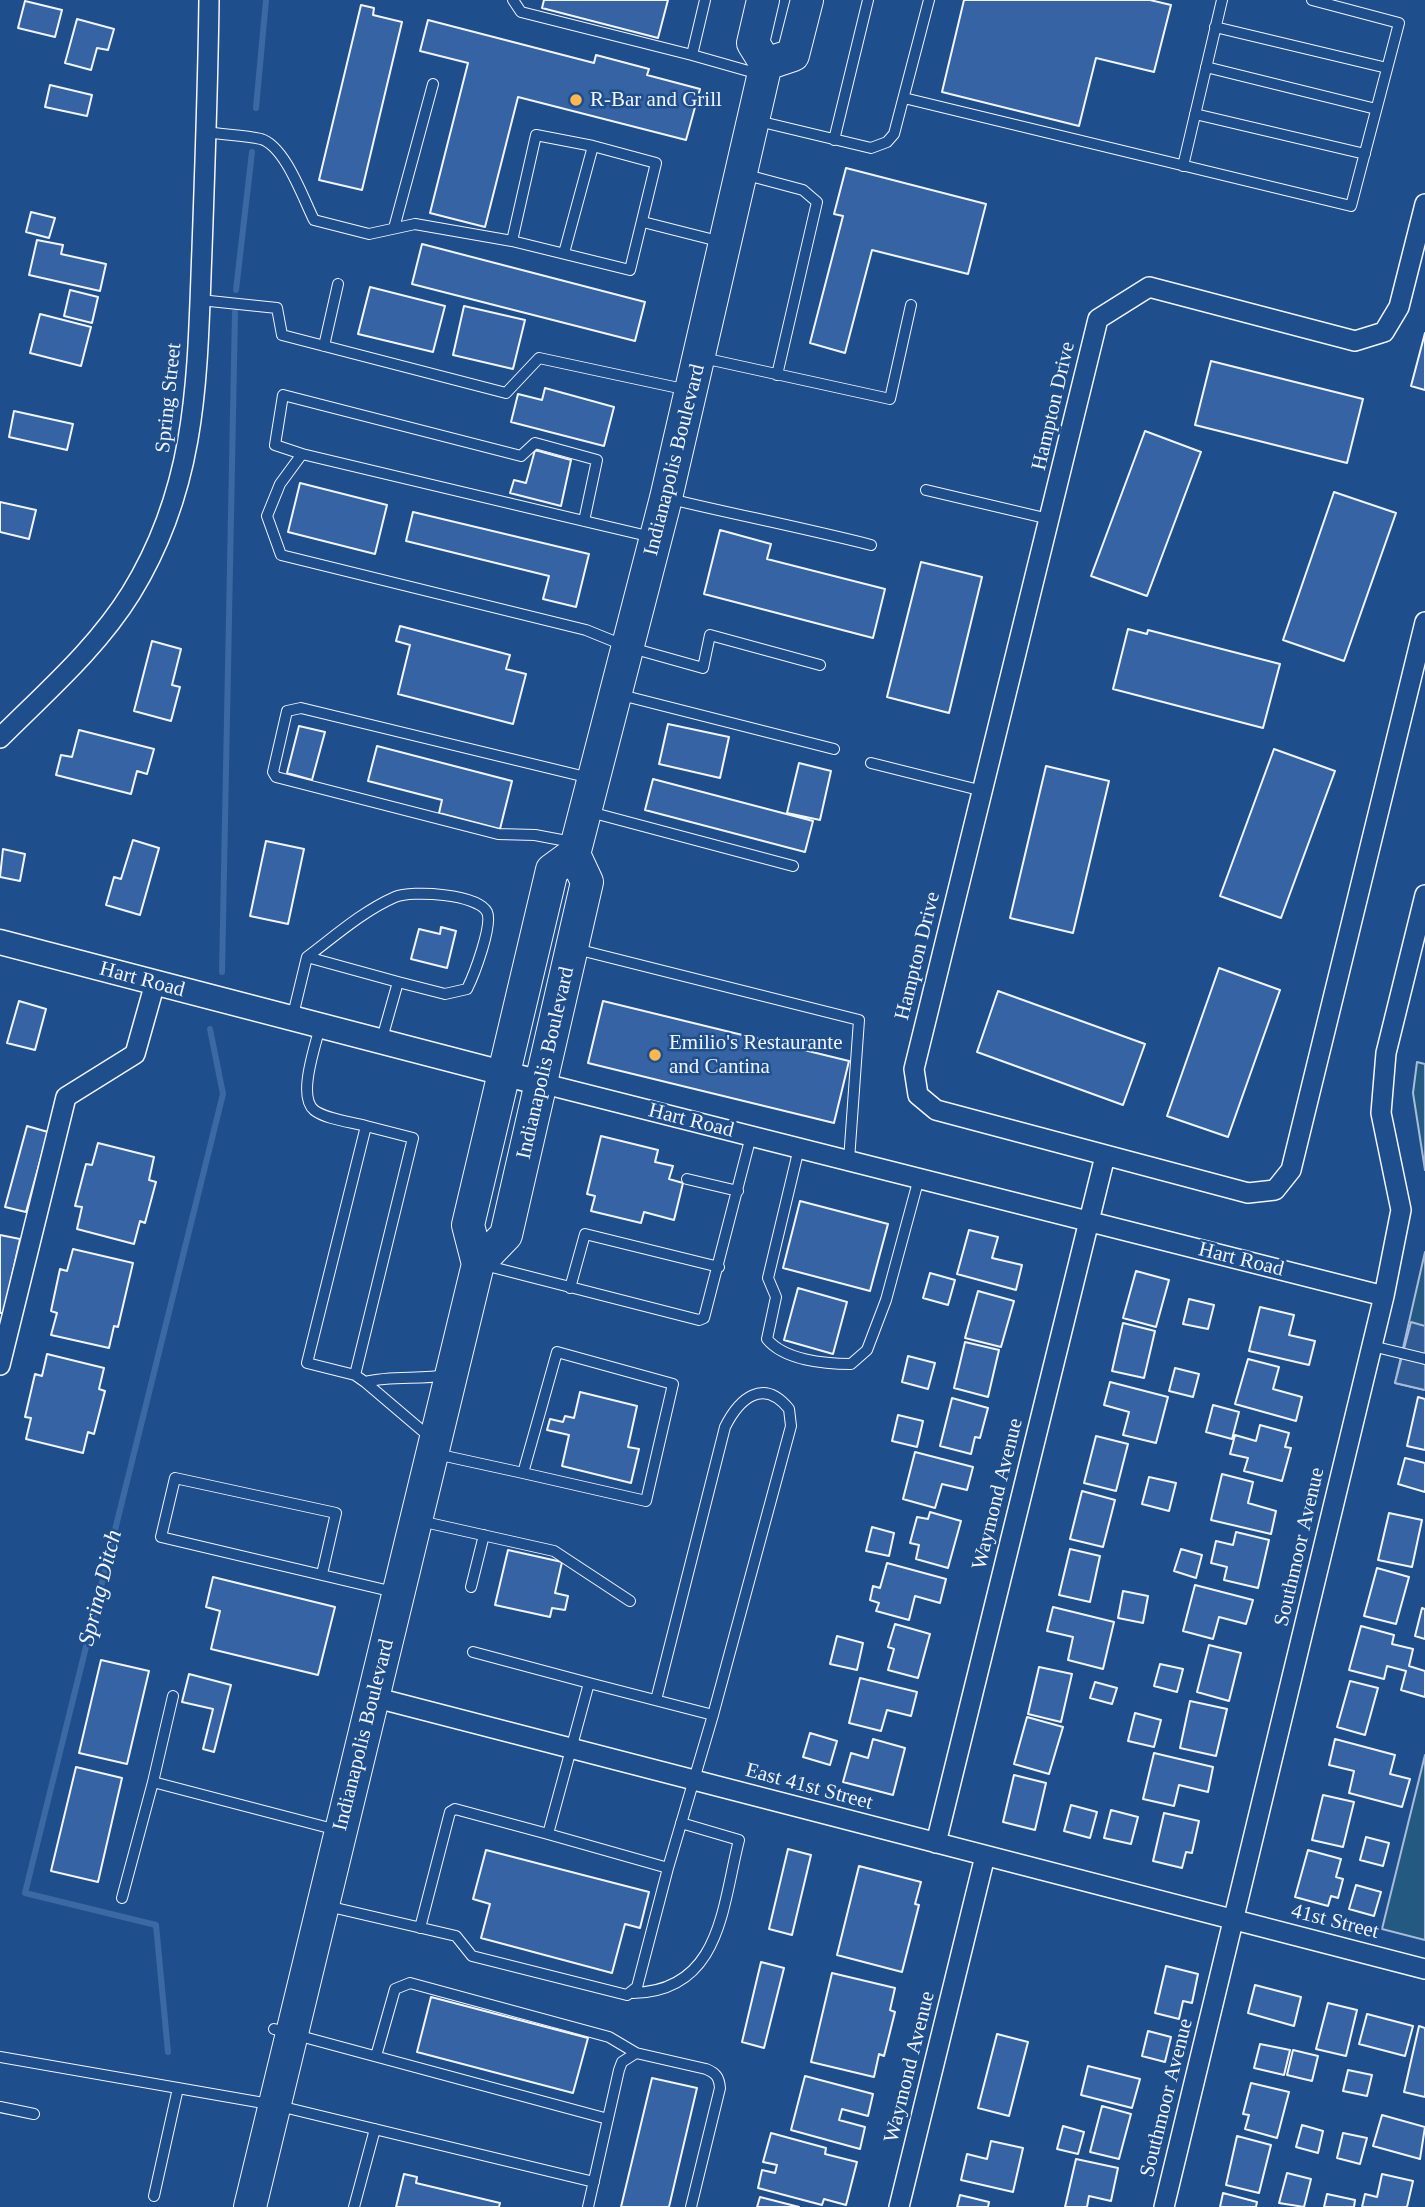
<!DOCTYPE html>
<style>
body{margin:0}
canvas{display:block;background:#1f4e8c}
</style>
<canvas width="1425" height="2207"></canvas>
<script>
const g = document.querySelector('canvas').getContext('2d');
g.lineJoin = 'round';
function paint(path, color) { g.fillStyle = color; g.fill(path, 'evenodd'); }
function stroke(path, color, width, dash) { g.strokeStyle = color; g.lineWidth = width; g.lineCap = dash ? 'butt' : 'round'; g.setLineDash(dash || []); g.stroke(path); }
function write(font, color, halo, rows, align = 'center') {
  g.font = font + ' Georgia,serif'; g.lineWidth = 5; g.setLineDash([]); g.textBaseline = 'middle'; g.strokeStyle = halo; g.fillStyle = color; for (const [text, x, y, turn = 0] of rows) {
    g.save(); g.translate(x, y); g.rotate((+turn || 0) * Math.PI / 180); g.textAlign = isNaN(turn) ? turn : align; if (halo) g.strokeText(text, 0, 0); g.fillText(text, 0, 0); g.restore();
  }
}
const green = new Path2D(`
 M 1417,1062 L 1425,1064 L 1425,1170 L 1413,1093 Z
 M 1425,1252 L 1425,1390 L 1395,1383 Z
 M 1425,1755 L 1425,1940 L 1382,1929 Z`);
const parking = new Path2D(`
 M 1411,1322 L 1425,1326 L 1425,1390 L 1395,1383 Z`);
const stream = new Path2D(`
 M 256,108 L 266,0
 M 236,290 L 252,152
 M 222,972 L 235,312
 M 168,2052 L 156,1925 L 25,1893 L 223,1094 L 210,1029`);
const building = new Path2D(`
 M 544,0 L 668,0 L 658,38 L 542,8 Z
 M 964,0 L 1150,0 L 1171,5 L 1154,72 L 1096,58 L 1079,126 L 942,92 Z
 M 25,1 L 62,10 L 55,37 L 18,28 Z
 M 361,5 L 374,8 L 373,15 L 402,22 L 362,190 L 319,180 Z
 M 77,19 L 114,29 L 108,50 L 97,48 L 91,70 L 65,63 Z
 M 428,20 L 594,63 L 596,55 L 649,69 L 647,75 L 700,89 L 686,140 L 518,97 L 485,227 L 430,213 L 468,63 L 420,51 Z
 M 50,85 L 92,95 L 87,116 L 45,107 Z
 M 846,168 L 986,204 L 968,274 L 872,250 L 845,353 L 810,343 L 843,216 L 834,214 Z
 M 31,212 L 55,218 L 49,238 L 26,232 Z
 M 37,240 L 63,245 L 61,254 L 106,264 L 100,291 L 29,275 Z
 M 422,244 L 645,302 L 635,341 L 412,284 Z
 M 370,287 L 445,306 L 433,352 L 358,334 Z
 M 70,290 L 98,297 L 92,323 L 64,316 Z
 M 464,306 L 525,320 L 513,369 L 453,355 Z
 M 40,314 L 91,327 L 81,366 L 30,353 Z
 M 1425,333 L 1425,390 L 1411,386 Z
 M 1211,361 L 1363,399 L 1347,463 L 1195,425 Z
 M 545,388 L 614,407 L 604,446 L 511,422 L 518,394 L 542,400 Z
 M 14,411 L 73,424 L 67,450 L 9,437 Z
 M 1145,431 L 1201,452 L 1147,596 L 1091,576 Z
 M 535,450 L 571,460 L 561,506 L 510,493 L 514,480 L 526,483 Z
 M 300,483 L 387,505 L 375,554 L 288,532 Z
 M 1334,492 L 1396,513 L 1344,661 L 1283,640 Z
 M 0,502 L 36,510 L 29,539 L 0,532 Z
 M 413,512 L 589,554 L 576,607 L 543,599 L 549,576 L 406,541 Z
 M 720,530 L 771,544 L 767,559 L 885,589 L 873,638 L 704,594 Z
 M 921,562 L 982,577 L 949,713 L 887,697 Z
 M 400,626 L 510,655 L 506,669 L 526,674 L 513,724 L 398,694 L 410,645 L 396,641 Z
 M 1128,629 L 1147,634 L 1148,630 L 1280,664 L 1263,728 L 1113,689 Z
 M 152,641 L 181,649 L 172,685 L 180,687 L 171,721 L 134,711 Z
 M 668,724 L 729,737 L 720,778 L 659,764 Z
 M 299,726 L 325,732 L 312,780 L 287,773 Z
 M 79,730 L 154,749 L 147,774 L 137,771 L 131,794 L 56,775 L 61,755 L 72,757 Z
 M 377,746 L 512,781 L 500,829 L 439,813 L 442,800 L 368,781 Z
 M 1274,749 L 1335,771 L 1281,918 L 1220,896 Z
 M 799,763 L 831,771 L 820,820 L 787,813 Z
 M 1046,766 L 1109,781 L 1073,933 L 1010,918 Z
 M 653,779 L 813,821 L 805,852 L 645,810 Z
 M 133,840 L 159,848 L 140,915 L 106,905 L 114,877 L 121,879 Z
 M 266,841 L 304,849 L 288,924 L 250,916 Z
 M 3,849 L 25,854 L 20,881 L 0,877 Z
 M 441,927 L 456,931 L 447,968 L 411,959 L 419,929 L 440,934 Z
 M 1219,968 L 1280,990 L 1228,1137 L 1167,1116 Z
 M 998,991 L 1145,1044 L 1123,1105 L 977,1052 Z
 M 19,1001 L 46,1009 L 35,1050 L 7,1043 Z
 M 603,1001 L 849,1061 L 834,1123 L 588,1063 Z
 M 27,1126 L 48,1132 L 26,1212 L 5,1207 Z
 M 601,1136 L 658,1150 L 655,1162 L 673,1166 L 669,1179 L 683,1183 L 674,1220 L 644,1212 L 641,1223 L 591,1211 L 595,1196 L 587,1194 Z
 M 98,1143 L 154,1157 L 149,1180 L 156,1182 L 145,1223 L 140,1221 L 134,1244 L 77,1229 L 82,1207 L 75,1206 L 86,1164 L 92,1165 Z
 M 800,1201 L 888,1224 L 870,1291 L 783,1268 Z
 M 969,1230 L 998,1237 L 992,1258 L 1022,1265 L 1016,1290 L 957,1274 Z
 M 0,1235 L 20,1239 L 4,1313 L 0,1313 Z
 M 73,1249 L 133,1263 L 118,1327 L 114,1326 L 109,1348 L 51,1335 L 57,1313 L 51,1311 L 60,1269 L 67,1271 Z
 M 1136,1271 L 1169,1280 L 1156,1327 L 1123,1318 Z
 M 930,1273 L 955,1280 L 948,1305 L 923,1298 Z
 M 798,1288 L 847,1302 L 833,1354 L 784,1340 Z
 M 978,1291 L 1014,1301 L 1001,1347 L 965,1338 Z
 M 1189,1299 L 1214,1305 L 1208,1329 L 1183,1324 Z
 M 1260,1307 L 1294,1315 L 1289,1335 L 1315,1341 L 1309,1365 L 1249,1351 Z
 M 1123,1323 L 1155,1331 L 1144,1378 L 1112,1371 Z
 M 965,1342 L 999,1350 L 988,1397 L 954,1388 Z
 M 47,1354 L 104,1368 L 99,1389 L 105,1391 L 94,1434 L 88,1432 L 83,1453 L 26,1439 L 31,1418 L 25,1417 L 35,1374 L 42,1376 Z
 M 908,1356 L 935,1363 L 928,1389 L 902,1382 Z
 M 1248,1359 L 1279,1367 L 1273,1389 L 1302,1397 L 1296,1421 L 1235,1404 Z
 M 1175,1368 L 1199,1374 L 1193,1397 L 1169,1391 Z
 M 1110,1382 L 1168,1397 L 1156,1443 L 1123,1435 L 1129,1412 L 1104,1405 Z
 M 580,1392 L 637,1406 L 628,1447 L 639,1449 L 631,1483 L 562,1466 L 569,1435 L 547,1430 L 550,1419 L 563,1422 L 565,1416 L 574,1418 Z
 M 1418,1397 L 1425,1399 L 1425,1450 L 1407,1446 Z
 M 952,1398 L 988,1408 L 980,1438 L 975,1437 L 971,1454 L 940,1446 Z
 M 1213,1405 L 1239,1412 L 1232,1439 L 1206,1432 Z
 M 898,1415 L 923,1421 L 917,1447 L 892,1441 Z
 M 1260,1425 L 1289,1433 L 1285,1447 L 1291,1448 L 1282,1481 L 1244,1471 L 1248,1458 L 1230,1454 L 1235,1435 L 1256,1441 Z
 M 1096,1436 L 1128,1444 L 1116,1491 L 1084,1483 Z
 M 915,1452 L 973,1467 L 967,1490 L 942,1484 L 935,1508 L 903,1499 Z
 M 1405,1458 L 1425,1463 L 1425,1492 L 1398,1484 Z
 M 1222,1474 L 1253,1482 L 1248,1503 L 1276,1511 L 1271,1534 L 1211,1520 Z
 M 1149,1477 L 1176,1483 L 1169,1511 L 1142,1504 Z
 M 1082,1491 L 1115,1500 L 1103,1547 L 1070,1539 Z
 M 930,1512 L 961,1521 L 948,1568 L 916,1559 L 919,1545 L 910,1543 L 917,1517 L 928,1519 Z
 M 1389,1513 L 1422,1520 L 1412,1567 L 1378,1560 Z
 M 872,1527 L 894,1533 L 889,1556 L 866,1551 Z
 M 1236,1532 L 1269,1540 L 1258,1588 L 1224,1580 L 1227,1567 L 1211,1563 L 1216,1541 L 1233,1545 Z
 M 1070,1549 L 1100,1556 L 1090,1602 L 1059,1595 Z
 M 1181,1549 L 1202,1555 L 1196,1578 L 1174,1571 Z
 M 508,1550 L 562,1562 L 555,1593 L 568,1596 L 565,1610 L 552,1608 L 550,1617 L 495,1605 Z
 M 887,1563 L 946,1579 L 940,1603 L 915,1596 L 909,1620 L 876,1611 L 879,1603 L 870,1600 L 873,1586 L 880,1588 Z
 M 1377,1568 L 1409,1577 L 1396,1624 L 1364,1616 Z
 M 213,1577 L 335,1607 L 318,1675 L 211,1649 L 220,1611 L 206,1607 Z
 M 1195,1585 L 1253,1600 L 1246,1624 L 1219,1617 L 1213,1639 L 1183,1631 Z
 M 1123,1591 L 1148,1596 L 1143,1623 L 1118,1618 Z
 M 1053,1607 L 1114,1622 L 1103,1669 L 1068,1660 L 1073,1637 L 1047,1631 Z
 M 1422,1608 L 1425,1609 L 1425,1639 L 1415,1636 Z
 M 895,1624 L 930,1634 L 918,1678 L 888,1670 L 894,1649 L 888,1647 Z
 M 1361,1626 L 1394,1635 L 1392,1644 L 1413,1649 L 1409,1666 L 1425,1671 L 1425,1697 L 1401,1690 L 1406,1671 L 1387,1666 L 1384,1679 L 1349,1670 Z
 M 837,1636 L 863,1643 L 857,1670 L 830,1664 Z
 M 1209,1645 L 1241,1653 L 1229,1701 L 1197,1692 Z
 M 101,1660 L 149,1671 L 127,1764 L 79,1753 Z
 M 1160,1664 L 1183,1669 L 1177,1692 L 1154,1686 Z
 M 1039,1667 L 1072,1674 L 1061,1722 L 1028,1714 Z
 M 189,1674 L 231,1685 L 214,1752 L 203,1749 L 213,1709 L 182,1702 Z
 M 860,1678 L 917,1692 L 911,1716 L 887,1710 L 881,1731 L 849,1723 Z
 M 1350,1681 L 1378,1688 L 1365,1735 L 1337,1727 Z
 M 1095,1682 L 1117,1688 L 1112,1704 L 1090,1698 Z
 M 1190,1701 L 1227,1709 L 1216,1756 L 1180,1748 Z
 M 1135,1713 L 1161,1720 L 1154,1747 L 1128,1741 Z
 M 1027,1717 L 1063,1727 L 1049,1774 L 1014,1764 Z
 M 810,1733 L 837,1741 L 830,1765 L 803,1757 Z
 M 873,1739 L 905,1748 L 893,1795 L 843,1782 L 851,1753 L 868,1758 Z
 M 1335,1739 L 1395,1755 L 1390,1774 L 1410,1779 L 1402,1807 L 1349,1793 L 1354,1771 L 1329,1765 Z
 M 1154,1753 L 1213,1767 L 1208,1792 L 1179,1785 L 1174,1806 L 1143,1799 Z
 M 76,1767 L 122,1778 L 98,1882 L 51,1871 Z
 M 1014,1775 L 1046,1783 L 1035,1830 L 1003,1822 Z
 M 1323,1795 L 1354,1802 L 1343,1847 L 1312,1840 Z
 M 1071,1805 L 1097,1812 L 1090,1838 L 1064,1831 Z
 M 1111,1810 L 1138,1817 L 1131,1844 L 1104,1838 Z
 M 1164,1813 L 1199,1821 L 1192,1853 L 1186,1852 L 1182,1868 L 1153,1861 Z
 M 1366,1837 L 1389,1843 L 1383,1866 L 1360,1860 Z
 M 788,1849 L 811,1855 L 792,1935 L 769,1929 Z
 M 486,1850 L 649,1892 L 640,1928 L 625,1924 L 612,1973 L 481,1938 L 490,1904 L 473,1899 Z
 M 1308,1850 L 1341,1859 L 1336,1877 L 1343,1879 L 1338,1898 L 1331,1896 L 1328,1906 L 1295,1897 Z
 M 859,1866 L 921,1882 L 915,1904 L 919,1905 L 902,1972 L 837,1955 Z
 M 1356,1885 L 1381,1892 L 1374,1916 L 1349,1909 Z
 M 761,1962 L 784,1968 L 764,2048 L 742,2042 Z
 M 1166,1966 L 1198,1974 L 1192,2003 L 1183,2001 L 1179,2019 L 1155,2013 Z
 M 832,1973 L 895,1988 L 890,2010 L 895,2012 L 884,2056 L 879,2054 L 874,2077 L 811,2062 Z
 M 1255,1985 L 1301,1997 L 1294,2026 L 1248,2013 Z
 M 431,1997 L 588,2038 L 573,2093 L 417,2052 Z
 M 1328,2003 L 1357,2010 L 1346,2056 L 1316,2049 Z
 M 1367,2014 L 1413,2026 L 1405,2056 L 1359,2044 Z
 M 1419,2026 L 1425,2028 L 1425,2097 L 1404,2092 Z
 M 1148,2031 L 1171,2037 L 1165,2062 L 1142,2056 Z
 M 997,2034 L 1028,2042 L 1009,2116 L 978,2108 Z
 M 1260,2044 L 1290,2050 L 1284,2075 L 1254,2068 Z
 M 1293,2050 L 1318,2056 L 1312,2081 L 1287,2075 Z
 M 1088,2066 L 1140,2079 L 1132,2108 L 1081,2095 Z
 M 1348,2070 L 1372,2075 L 1367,2096 L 1343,2091 Z
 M 805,2076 L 873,2094 L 868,2116 L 842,2109 L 839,2120 L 865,2127 L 860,2149 L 791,2130 Z
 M 652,2078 L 697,2088 L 669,2207 L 621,2207 Z
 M 1251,2083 L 1289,2092 L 1277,2138 L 1245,2129 L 1249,2115 L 1243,2114 Z
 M 1102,2106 L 1131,2114 L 1119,2159 L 1090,2152 Z
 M 1382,2115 L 1425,2127 L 1420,2159 L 1373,2146 Z
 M 1302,2125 L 1323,2131 L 1318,2153 L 1296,2147 Z
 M 1063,2126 L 1084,2132 L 1078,2154 L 1057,2149 Z
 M 771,2133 L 826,2148 L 825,2154 L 857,2162 L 846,2205 L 824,2199 L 822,2205 L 758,2188 L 762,2170 L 775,2173 L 777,2165 L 763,2162 Z
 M 1343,2133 L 1367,2138 L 1360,2164 L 1337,2158 Z
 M 1237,2136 L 1271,2145 L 1259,2193 L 1226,2185 Z
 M 991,2141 L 1023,2148 L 1013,2192 L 961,2180 L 967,2154 L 987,2159 Z
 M 1076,2159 L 1118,2168 L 1111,2201 L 1089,2196 L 1087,2207 L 1065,2207 Z
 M 1287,2173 L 1311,2179 L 1304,2207 L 1279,2203 Z
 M 404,2174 L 417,2177 L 416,2183 L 500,2203 L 499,2207 L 396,2207 Z
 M 1382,2174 L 1413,2181 L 1407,2207 L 1362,2207 L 1365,2194 L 1377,2197 Z
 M 1223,2193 L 1257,2202 L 1256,2207 L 1220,2207 Z
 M 1327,2194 L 1355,2200 L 1354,2207 L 1324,2207 Z
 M 960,2195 L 989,2202 L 988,2207 L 957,2207 Z
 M 760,2197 L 799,2207 L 757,2207 Z`);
const service = new Path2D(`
 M 513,0 L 521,12 L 692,55
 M 705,0 L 692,55 L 759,74
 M 1215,27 L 1387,68
 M 1206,67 L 1376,109
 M 904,98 L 1351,206 L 1399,23 L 1312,0
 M 1195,114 L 1365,154
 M 758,121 L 871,148 L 887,142 L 894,134 L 929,0
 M 206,132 C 224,135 243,135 261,139 C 285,146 303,198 314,220 L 369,234 L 415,224 L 512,241 L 630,270 L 656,163 L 593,146 L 536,135 L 512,241
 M 834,140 L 868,0
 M 1183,166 L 1222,0
 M 743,174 L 803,190 L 817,202 L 777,375
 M 643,222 L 722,242
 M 394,228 L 433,84
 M 564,253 L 593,146
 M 200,300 L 277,308 L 282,335 L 506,393 L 539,358 L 688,390
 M 324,346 L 338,284
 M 703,358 L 890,399 L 911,305
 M 302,454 L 275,445 L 283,395 L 521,456 L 535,443 L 597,460 L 584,521 L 302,454 L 280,484 L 267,516 L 281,555 L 586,630 L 628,647 L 703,668 L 710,635 L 820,665
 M 926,490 L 1049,519
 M 670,499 C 737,515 804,528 871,545
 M 584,521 L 652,537
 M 621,695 L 834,749
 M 871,763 L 983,791
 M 590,812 L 793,866
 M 572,842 L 535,835 L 498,834 L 276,777 L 273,772 L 287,711 L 301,708 L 590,778
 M 576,949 L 859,1020 L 849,1160
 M 307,957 C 335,936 363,911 395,897 C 412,890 478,894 487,912 C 493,925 474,975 467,989 L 445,994 L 398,982
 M 292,1019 L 307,957 L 398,982 L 381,1042
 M 320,1026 C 316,1045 297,1096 314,1110 C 325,1119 351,1122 366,1126
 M 799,1148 L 768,1278 L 776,1297 L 767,1339 C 784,1360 824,1364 851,1364 L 867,1350 L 886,1300 L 919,1178
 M 687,1179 L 738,1191
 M 484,1265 L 699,1320 L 704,1318 L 751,1136
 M 570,1288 L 585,1234 L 719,1267
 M 1372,1346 L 1425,1359
 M 355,1375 L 413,1138 L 366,1126 L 307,1363 L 355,1375 L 365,1382
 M 432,1439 L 365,1382 C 392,1375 420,1380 447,1375
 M 436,1454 L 523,1473 L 557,1352 L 673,1384 L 646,1501 L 523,1473
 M 420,1521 L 554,1551 L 630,1601
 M 322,1574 L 336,1513 L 175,1478 L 161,1537 L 394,1592
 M 471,1587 L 484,1535
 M 473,1652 L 589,1683
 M 589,1683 L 713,1715 L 668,1868 L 548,1834 Z
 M 173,1696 L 153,1782 L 337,1830
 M 656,1700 L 725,1427 C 739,1399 763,1377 789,1409 L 791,1426 L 713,1715
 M 122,1898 L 153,1782
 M 327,1906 L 456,1936 L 472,1956 L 627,1995 L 637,1987 L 668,1868
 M 420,1928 L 450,1812 L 455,1809 L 548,1834
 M 633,1993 C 721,1991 722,1907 739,1840 L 681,1823
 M 274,2029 L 608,2119
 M 376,2056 L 395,1989 L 410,1983 L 609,2037 L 636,2053
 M 0,2057 L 275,2105 L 594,2182
 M 0,2107 L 34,2114
 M 154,2196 L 178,2088
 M 354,2207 L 375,2129
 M 588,2207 L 619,2070 L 622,2062 L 636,2053 L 706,2069 C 716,2073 719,2077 720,2088 L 691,2207`);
const minor = new Path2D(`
 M 1425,204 L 1399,307 L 1384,332 L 1355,341 L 1149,287 L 1098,319 L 914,1069 L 918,1095 L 936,1110 L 1248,1193 L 1275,1190 L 1291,1170 L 1425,622
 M 0,738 C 46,692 97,648 131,593 C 199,483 197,373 202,249 C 205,166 208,83 209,0
 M 541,1083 L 1384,1296
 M 0,1365 L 66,1097 L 135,1054 L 155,983
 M 373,1697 L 1425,1969
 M 936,1843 L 1105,1156
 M 899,2207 L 985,1856
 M 1164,2207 L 1384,1296 L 1401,1210 L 1381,1113 L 1386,1053 L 1425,895`);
const tertiary = new Path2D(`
 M 0,942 L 541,1083`);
const trunk = new Path2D(`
 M 766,64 L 793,55 L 807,0
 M 478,1264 L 506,1235 L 587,882 L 574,854
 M 250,2207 L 478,1264 L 468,1225 L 552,870 L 574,854 L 577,843 L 666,498 L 766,64 L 753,43 L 763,0`);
const markers = [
 [576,100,7,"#ffb74d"],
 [655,1055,7,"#ffb74d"]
];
const poiNames = [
 ["R-Bar and Grill",590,100],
 ["Emilio's Restaurante",669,1043],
 ["and Cantina",669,1067]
];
const streetNames = [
 ["Spring Street",169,398,-84],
 ["Hampton Drive",1054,406,-77],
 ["Indianapolis Boulevard",675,460,-76],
 ["Hampton Drive",918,956,-76],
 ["Hart Road",142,980,15],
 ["Indianapolis Boulevard",546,1063,-77],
 ["Hart Road",691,1121,14],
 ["Hart Road",1241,1260,14],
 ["Waymond Avenue",998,1494,-76],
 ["Southmoor Avenue",1300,1547,-77],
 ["Indianapolis Boulevard",364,1735,-76],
 ["East 41st Street",809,1787,15],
 ["41st Street",1335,1922,14],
 ["Waymond Avenue",910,2067,-76],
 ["Southmoor Avenue",1167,2098,-76]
];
const waterNames = [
 ["Spring Ditch",101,1588,-76]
];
paint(green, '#245a82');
stroke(green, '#a8bbd7', 2);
paint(parking, '#305b95');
stroke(parking, '#a8bbd7', 2);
stroke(stream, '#3b69a3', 6);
paint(building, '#3563a3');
stroke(building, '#f2f6ff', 2);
stroke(service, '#f2f6ff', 12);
stroke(minor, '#f2f6ff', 22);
stroke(tertiary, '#f2f6ff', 27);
stroke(trunk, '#f2f6ff', 34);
stroke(service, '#1f4e8c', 10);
stroke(minor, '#1f4e8c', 19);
stroke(tertiary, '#1f4e8c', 24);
stroke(trunk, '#1f4e8c', 32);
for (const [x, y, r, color] of markers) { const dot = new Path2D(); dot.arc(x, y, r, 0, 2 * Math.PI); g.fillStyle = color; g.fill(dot); stroke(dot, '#1f4e8c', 2.5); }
write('21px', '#f2f6ff', '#1f4e8c', poiNames, 'left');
write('21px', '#f2f6ff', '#1f4e8c', streetNames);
write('italic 23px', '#f2f6ff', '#1f4e8c', waterNames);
</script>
